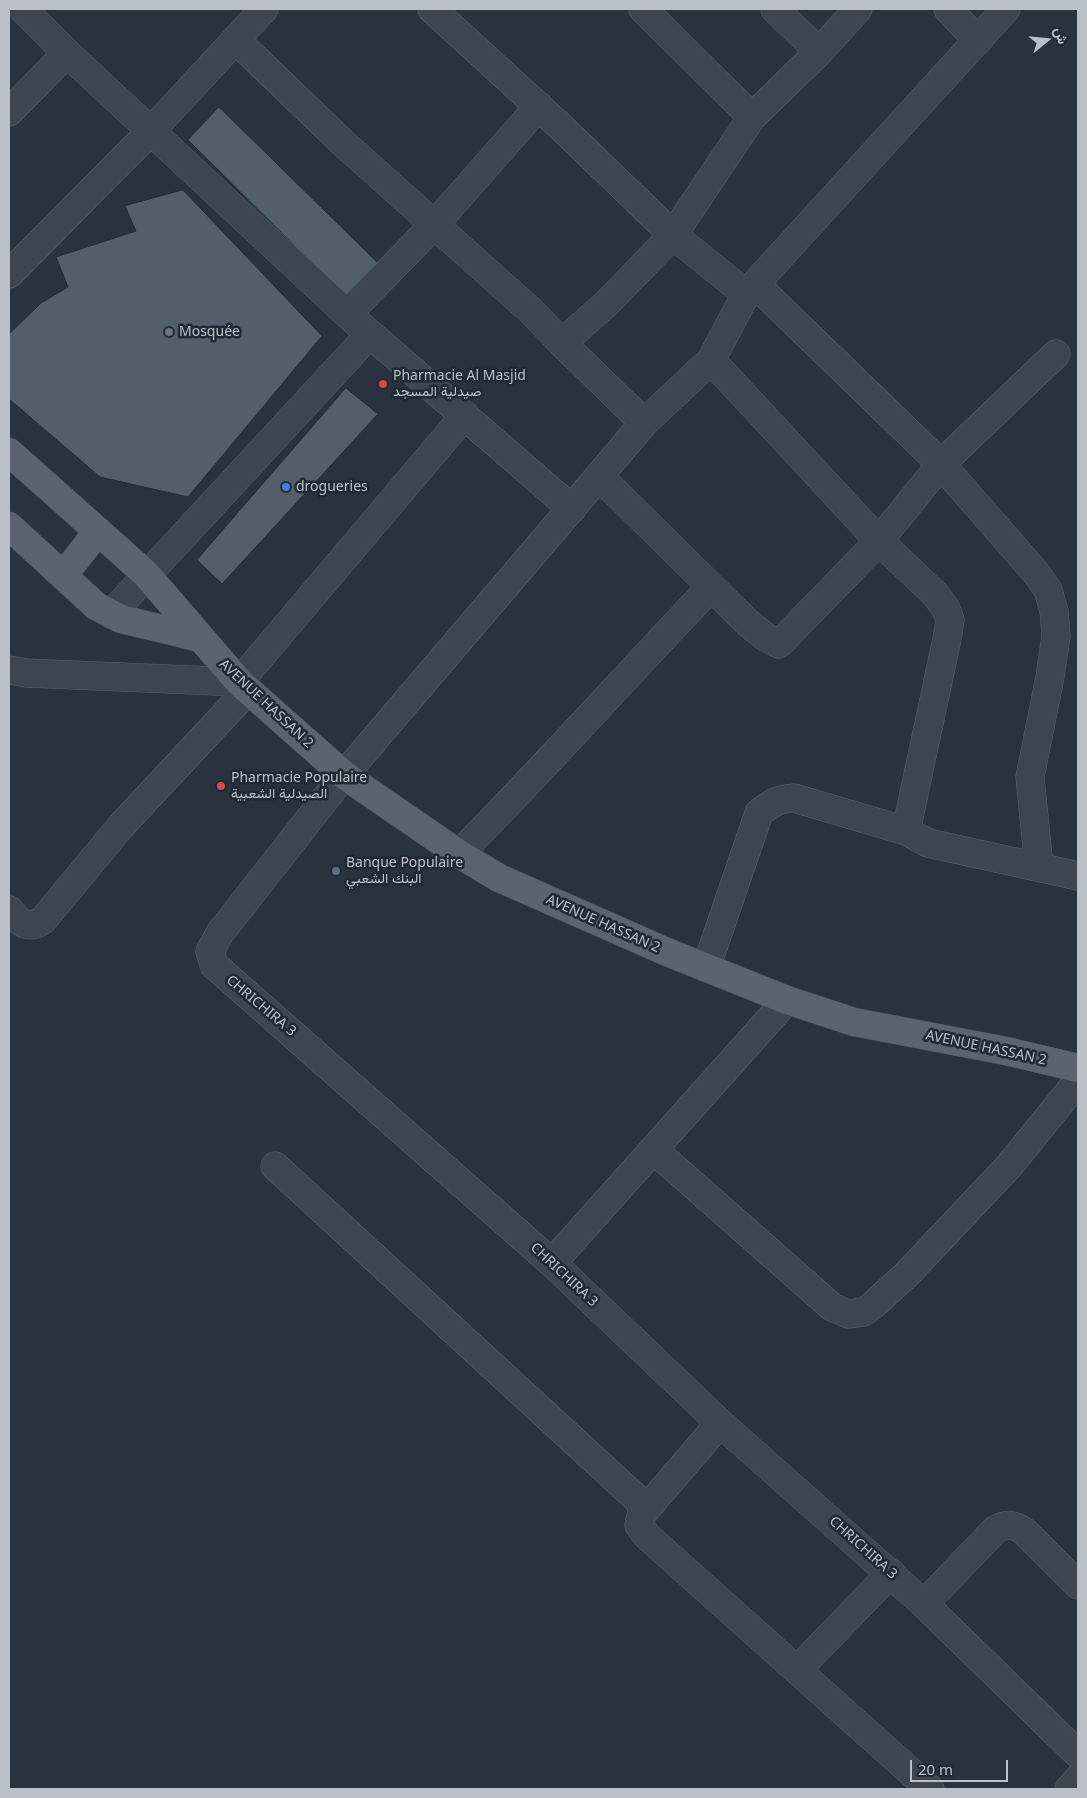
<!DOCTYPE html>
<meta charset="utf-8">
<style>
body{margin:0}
#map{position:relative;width:1087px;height:1798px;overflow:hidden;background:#29333e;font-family:"Noto Sans",Vazirmatn,sans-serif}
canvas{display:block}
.frame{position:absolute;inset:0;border:10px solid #b9c0c8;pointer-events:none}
.north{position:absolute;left:1022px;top:15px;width:50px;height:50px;-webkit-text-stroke:4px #212a33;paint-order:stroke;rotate:73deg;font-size:14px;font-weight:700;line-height:20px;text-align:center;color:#b9c0c8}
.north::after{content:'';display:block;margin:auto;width:18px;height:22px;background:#b9c0c8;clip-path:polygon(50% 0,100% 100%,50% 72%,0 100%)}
.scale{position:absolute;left:910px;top:1760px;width:98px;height:22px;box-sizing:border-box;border:2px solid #b9c0c8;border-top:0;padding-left:6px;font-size:15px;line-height:18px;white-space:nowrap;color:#b9c0c8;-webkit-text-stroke:4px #212a33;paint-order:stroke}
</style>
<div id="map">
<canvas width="1087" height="1798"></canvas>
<div class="frame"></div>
<div class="north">ش</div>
<div class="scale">20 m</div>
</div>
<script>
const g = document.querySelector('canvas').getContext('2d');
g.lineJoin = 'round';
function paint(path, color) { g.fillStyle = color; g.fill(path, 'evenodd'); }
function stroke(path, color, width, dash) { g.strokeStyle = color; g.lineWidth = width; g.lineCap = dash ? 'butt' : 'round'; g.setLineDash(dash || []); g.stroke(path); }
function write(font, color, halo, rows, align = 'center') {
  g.font = font + ' "Noto Sans",Vazirmatn,sans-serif'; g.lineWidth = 5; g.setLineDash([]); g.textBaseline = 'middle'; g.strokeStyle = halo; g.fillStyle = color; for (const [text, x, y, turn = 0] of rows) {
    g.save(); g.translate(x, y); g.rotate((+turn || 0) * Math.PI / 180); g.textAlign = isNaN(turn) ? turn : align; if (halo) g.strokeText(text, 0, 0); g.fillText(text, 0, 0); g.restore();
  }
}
const building = new Path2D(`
 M 219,107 L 378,263 L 345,296 L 188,140 Z
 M 183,190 L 322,336 L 188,497 L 100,477 L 9,399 L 9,334 L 41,303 L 68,287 L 56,257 L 136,231 L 125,206 Z
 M 346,388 L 378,414 L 222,584 L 197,560 Z`);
const minor = new Path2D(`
 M 23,9 L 67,53 L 347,314 L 572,509
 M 432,9 L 561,127 L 673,235 L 746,294
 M 643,9 L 752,117
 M 775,9 L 819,52
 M 948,9 L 978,41
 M 1006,9 L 755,284 L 746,294 L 711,360 L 644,423 L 599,476 L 344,775 L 220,933 L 210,951 L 214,965 L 222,972 L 552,1263 L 720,1423 L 924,1604 L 1078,1754
 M 236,40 L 342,142 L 531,311 L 562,343 L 606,304 L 673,235 L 752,117 L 819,52 L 858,9
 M 9,112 L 67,53
 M 9,274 L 152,130 L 264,9
 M 755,284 L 941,464 L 1036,573 L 1048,590 L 1054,611 L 1056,636 L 1050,677 L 1030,777 L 1039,867
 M 347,314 L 435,224 L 539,106
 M 562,343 L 644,423
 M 711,360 L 879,541 L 936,595 L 946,609 L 950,620 L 947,639 L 906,831 L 928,843 L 1078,876
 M 599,476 L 748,623 L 767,638 L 779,644 L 879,541 L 941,464 L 1056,354
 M 111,614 L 370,334
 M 9,670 L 26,673 L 239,682 L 465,415
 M 459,854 C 545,767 627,675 711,587
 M 9,910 C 19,922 28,931 43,920 L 121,826 L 248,690
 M 706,968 L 759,813 C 771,803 779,799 794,798 L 906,831
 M 655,1151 L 832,1307 L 848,1314 L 864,1312 L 872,1306 L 907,1274 L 1009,1166 L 1078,1081
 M 275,1166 L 647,1508
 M 552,1263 L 787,1000
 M 720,1423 L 641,1515 L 639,1525 L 647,1536 L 930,1789
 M 924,1604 L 995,1530 C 1007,1523 1014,1524 1025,1532 L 1078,1585
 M 797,1670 L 891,1573
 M 1069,1789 L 1078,1779`);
const major = new Path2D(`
 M 9,452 L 146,574 L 239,682 L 344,775 L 459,854 L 499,878 L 667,952 L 787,1000 L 854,1022 L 1006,1051 L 1078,1068
 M 9,526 L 96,606 L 121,619 L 200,638
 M 63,576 L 98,531`);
const markers = [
 [169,332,5,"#6b7280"],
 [383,384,5,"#e0444e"],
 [286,487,5,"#3f7fe0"],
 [221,786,5,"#e0444e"],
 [336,871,5,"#5c6f8a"]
];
const poiNames = [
 ["Mosquée",179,332],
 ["Pharmacie Al Masjid",393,376],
 ["صيدلية المسجد",393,392],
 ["drogueries",296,487],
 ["Pharmacie Populaire",231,778],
 ["الصيدلية الشعبية",231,794],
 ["Banque Populaire",346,863],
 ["البنك الشعبي",346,879]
];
const streetNames = [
 ["AVENUE HASSAN 2",266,704,43],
 ["AVENUE HASSAN 2",603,924,24],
 ["CHRICHIRA 3",261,1006,40],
 ["AVENUE HASSAN 2",986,1048,12],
 ["CHRICHIRA 3",564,1275,43],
 ["CHRICHIRA 3",863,1548,42]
];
paint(building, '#525e68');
stroke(building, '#232c35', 1);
stroke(minor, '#5a636b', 29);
stroke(major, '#464e57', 29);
stroke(minor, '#3d454e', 28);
stroke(major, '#5b646e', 28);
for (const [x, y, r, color] of markers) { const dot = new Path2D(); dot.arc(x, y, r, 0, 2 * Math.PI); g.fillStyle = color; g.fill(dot); stroke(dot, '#212a33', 2); }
write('14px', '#b9c0c8', '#212a33', poiNames, 'left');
write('14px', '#b9c0c8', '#212a33', streetNames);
</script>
